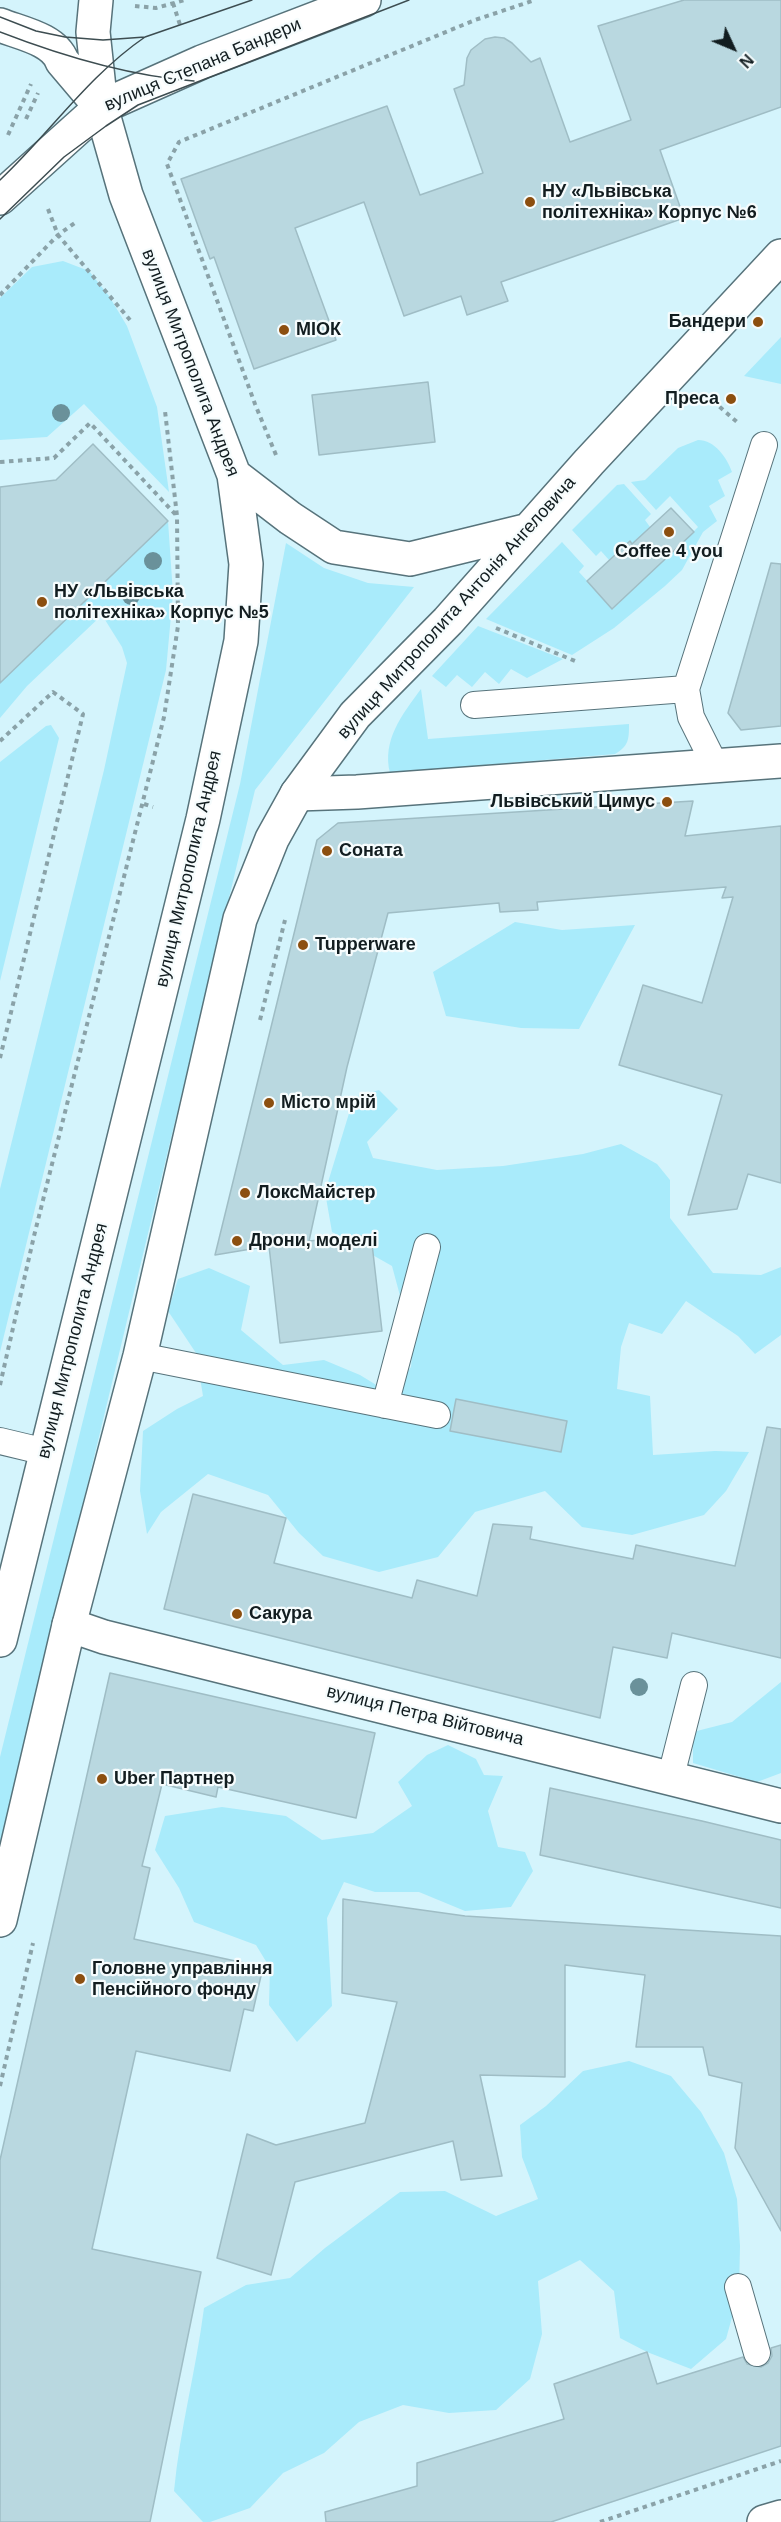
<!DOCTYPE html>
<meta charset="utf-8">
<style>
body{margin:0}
#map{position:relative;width:781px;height:2522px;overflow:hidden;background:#d4f4fc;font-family:Helvetica,sans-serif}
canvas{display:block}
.north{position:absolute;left:703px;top:18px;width:60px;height:60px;-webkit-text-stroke:4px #f6fcfd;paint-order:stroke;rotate:134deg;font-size:16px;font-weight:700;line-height:24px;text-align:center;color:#121d20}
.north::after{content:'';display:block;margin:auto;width:21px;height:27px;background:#121d20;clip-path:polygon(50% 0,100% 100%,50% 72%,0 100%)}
</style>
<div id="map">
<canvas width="781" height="2522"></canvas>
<div class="north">N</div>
</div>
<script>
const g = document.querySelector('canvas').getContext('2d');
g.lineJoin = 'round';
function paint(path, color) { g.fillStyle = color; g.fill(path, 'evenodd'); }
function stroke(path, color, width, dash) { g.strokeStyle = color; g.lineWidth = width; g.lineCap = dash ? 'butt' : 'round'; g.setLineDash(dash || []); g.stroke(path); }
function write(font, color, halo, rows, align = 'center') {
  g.font = font + ' Helvetica,sans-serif'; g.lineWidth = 4.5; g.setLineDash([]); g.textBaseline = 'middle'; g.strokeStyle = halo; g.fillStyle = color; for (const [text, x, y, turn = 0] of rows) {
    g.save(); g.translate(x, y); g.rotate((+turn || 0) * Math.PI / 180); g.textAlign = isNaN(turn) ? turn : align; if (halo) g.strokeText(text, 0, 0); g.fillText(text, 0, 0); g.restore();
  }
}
const green = new Path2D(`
 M 63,261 L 89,271 L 109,296 L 127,326 L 157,407 L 169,492 L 84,404 L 47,437 L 0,440 L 0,298 L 32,267 Z
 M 781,337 L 781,384 L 744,376 Z
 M 698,440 C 715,440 727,458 732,472 L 718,480 L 725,496 L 709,506 L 717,521 L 703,532 L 682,570 L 665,586 L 614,628 L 572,655 L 486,619 L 562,542 L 584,566 L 579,572 L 613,609 L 655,568 L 630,541 L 609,560 L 601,551 L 596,556 L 572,530 L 617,485 L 624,484 L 651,514 L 645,520 L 650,527 L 643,535 L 666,559 L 698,527 L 670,496 L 656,510 L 631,482 L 645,480 L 678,448 Z
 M 168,521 L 173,594 L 166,670 L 0,1352 L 0,1189 L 104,770 L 127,663 L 122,647 L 102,615 L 27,686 L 0,718 L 0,683 Z
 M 286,543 L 324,568 L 368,583 L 414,587 L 255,790 L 0,1847 L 0,1757 L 240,784 Z
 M 478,626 L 563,659 L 527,678 L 511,669 L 499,684 L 485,672 L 472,687 L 457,675 L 446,687 L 432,676 Z
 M 421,689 L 428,739 L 629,724 C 629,739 629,746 615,754 L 390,773 C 382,740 402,715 421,689 Z
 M 51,725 L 59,738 L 0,981 L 0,762 L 46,726 Z
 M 515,922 L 562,930 L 635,925 L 579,1029 L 521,1028 L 446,1016 L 433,972 Z
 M 379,1090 L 398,1109 L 367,1142 L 373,1158 L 437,1170 L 503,1166 L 583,1154 L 621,1144 L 657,1164 L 670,1180 L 670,1218 L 713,1273 L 761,1275 L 781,1267 L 781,1335 L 755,1354 L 738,1336 L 686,1301 L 662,1334 L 629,1323 L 621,1347 L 617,1389 L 650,1396 L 653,1455 L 715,1451 L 749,1452 L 726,1491 L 704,1515 L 632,1535 L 582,1527 L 545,1491 L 475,1512 L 438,1557 L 379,1572 L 323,1556 L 299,1533 L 268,1495 L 208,1474 L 161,1512 L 147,1534 L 140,1491 L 143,1431 L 177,1409 L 203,1396 L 196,1353 L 168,1311 L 178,1279 L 209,1268 L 250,1286 L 241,1330 L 283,1365 L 324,1360 L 360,1375 L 391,1394 L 411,1367 L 413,1344 L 392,1266 L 332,1232 L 325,1192 L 354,1097 Z
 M 781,1682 L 781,1773 L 757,1782 L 693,1763 L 693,1732 L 732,1722 Z
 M 448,1745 L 476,1759 L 484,1775 L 503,1776 L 488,1811 L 498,1847 L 525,1852 L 533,1871 L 511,1907 L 465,1911 L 419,1892 L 375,1892 L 344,1882 L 327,1918 L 332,2006 L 297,2042 L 269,2005 L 270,1968 L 256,1945 L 194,1922 L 179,1888 L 155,1850 L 165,1816 L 222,1807 L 286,1816 L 322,1840 L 373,1833 L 412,1806 L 398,1782 L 427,1755 Z
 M 629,2061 L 671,2076 L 701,2112 L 724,2153 L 737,2199 L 740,2246 L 739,2292 L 726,2339 L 691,2369 L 647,2352 L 620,2338 L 614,2291 L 580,2260 L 538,2281 L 542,2334 L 530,2379 L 496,2410 L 449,2413 L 403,2405 L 359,2422 L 324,2453 L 283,2473 L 250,2508 L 210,2522 L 203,2522 L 174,2491 C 180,2428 196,2371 204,2308 L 246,2285 L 290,2278 L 325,2248 L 400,2192 L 445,2191 L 496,2216 L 538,2199 L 522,2157 L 520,2125 L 546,2106 L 583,2071 Z`);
const building = new Path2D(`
 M 684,0 L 781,0 L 781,107 L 660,150 L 684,218 L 501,282 L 508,301 L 467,315 L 461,296 L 404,316 L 364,202 L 295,228 L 336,340 L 254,369 L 214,257 L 210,259 L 181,179 L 387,106 L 420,195 L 483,173 L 454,89 L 464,85 L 467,58 L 471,50 L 485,39 L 495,37 L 504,38 L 512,43 L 531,62 L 540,58 L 570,142 L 631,120 L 598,26 Z
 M 428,382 L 435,442 L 319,455 L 312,395 Z
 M 93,444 L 168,521 L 0,683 L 0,487 L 56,480 Z
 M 671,508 L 694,532 L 612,609 L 587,581 L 630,541 L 632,544 Z
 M 771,563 L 781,564 L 781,726 L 741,730 L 728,713 Z
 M 693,801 L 685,836 L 781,826 L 781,1183 L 748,1174 L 737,1209 L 688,1215 L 722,1095 L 619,1065 L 643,985 L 702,1003 L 733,897 L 722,898 L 726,887 L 537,902 L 538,910 L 500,912 L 499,903 L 388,913 L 347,1067 L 309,1241 L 371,1235 L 382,1331 L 280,1343 L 269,1246 L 215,1255 L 317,840 L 338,823 Z
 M 456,1399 L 567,1421 L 561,1452 L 450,1431 Z
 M 767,1427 L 781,1429 L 781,1658 L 672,1633 L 667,1658 L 613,1647 L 600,1718 L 164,1609 L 193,1494 L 286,1518 L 274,1563 L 412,1598 L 417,1580 L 477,1596 L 493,1524 L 532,1527 L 530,1539 L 633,1559 L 636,1545 L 735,1566 Z
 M 110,1673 L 375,1733 L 356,1818 L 218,1787 L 216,1797 L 162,1784 L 142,1866 L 150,1868 L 134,1939 L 263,1967 L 253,2011 L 244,2009 L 230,2071 L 136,2051 L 92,2249 L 201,2272 L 150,2522 L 0,2522 L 0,2160 Z
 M 550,1788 L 702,1821 L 781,1840 L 781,1908 L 540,1855 Z
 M 343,1899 L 465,1916 L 781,1936 L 781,2231 L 735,2148 L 742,2083 L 709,2075 L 703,2047 L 636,2047 L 645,1975 L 565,1965 L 565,2077 L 480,2075 L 502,2176 L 461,2180 L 453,2141 L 295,2182 L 271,2275 L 217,2258 L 247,2134 L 276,2145 L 365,2123 L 397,2002 L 342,1993 Z
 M 781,2345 L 781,2446 L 551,2522 L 326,2522 L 325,2512 L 417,2486 L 417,2463 L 564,2419 L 554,2384 L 647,2352 L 657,2384 L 743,2357 L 747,2364 L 761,2367 L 768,2363 L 772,2356 L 771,2348 Z`);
const path = new Path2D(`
 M 173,3 L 181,28
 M 135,6 L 156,8 L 185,0
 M 26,119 L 38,93
 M 8,135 L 31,84
 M 48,209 L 58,235 L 130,320
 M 0,295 L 58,235 L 76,222
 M 706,395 L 737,422
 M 276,455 L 255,404 L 167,164 L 179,142 L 475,20 L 535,0
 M 0,462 L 54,458 L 90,423 L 176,515
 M 496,628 L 575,661
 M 0,741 L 53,692 L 83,714 L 0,1058
 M 144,804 L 153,807
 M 260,1020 L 285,920
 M 0,1385 L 34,1236 L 164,717 L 178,626 L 177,516 L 165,411
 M 0,2086 L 33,1943
 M 600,2522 L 781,2461`);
const lane = new Path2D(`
 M 474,705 L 686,689
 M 716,767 L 691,717 L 686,689 L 764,445
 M 140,1356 L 437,1415
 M 385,1405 L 427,1247
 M 0,1441 L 46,1452
 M 671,1776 L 694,1685
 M 738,2287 L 757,2353`);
const street = new Path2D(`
 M 297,794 L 357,792 L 781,761
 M 69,1625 L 104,1637 L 781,1806
 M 764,2522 L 781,2517`);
const secondary = new Path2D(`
 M 0,25 C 20,33 54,39 62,61 L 101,107
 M 0,198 L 101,107 L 202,62 L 364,0
 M 234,475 L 290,518 L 334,547 L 410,559 L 529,530
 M 0,1640 L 203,819 L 241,641 L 246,564 L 234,475 L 126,195 L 101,107 L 93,32 L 96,0
 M 0,1920 L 69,1625 L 140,1356 L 240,919 L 272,839 L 297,794 L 355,715 L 448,621 L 589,462 L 781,256`);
const tram = new Path2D(`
 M 0,17 L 36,31 L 65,37 L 103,40 L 145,37 L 252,0
 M 0,32 C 62,56 128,76 194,81
 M 0,180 C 50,133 88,76 145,37
 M 0,219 L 64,157 L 106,126 L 138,105 L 409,0`);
const trees = [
 [61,413],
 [153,561],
 [131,596],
 [639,1687]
];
const markers = [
 [530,202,6,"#8c4f10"],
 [758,322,6,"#8c4f10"],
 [284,330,6,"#8c4f10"],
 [731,399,6,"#8c4f10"],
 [669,532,6,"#8c4f10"],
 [42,602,6,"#8c4f10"],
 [667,802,6,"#8c4f10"],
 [327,851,6,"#8c4f10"],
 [303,945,6,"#8c4f10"],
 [269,1103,6,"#8c4f10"],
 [245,1193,6,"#8c4f10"],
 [237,1241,6,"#8c4f10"],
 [237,1614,6,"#8c4f10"],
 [102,1779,6,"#8c4f10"],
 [80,1979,6,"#8c4f10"]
];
const streetNames = [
 ["вулиця Степана Бандери",203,65,-23],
 ["вулиця Митрополита Андрея",190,363,69],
 ["вулиця Митрополита Антонія Ангеловича",457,608,-48],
 ["вулиця Митрополита Андрея",189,869,-77],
 ["вулиця Митрополита Андрея",73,1341,-76],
 ["вулиця Петра Війтовича",425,1716,14]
];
const poiNames = [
 ["НУ «Львівська",542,192],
 ["політехніка» Корпус №6",542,213],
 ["Бандери",746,322,"right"],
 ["МІОК",296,330],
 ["Преса",719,399,"right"],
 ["Coffee 4 you",669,552,"center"],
 ["НУ «Львівська",54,592],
 ["політехніка» Корпус №5",54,613],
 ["Львівський Цимус",655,802,"right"],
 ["Соната",339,851],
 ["Tupperware",315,945],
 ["Місто мрій",281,1103],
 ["ЛоксМайстер",257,1193],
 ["Дрони, моделі",249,1241],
 ["Сакура",249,1614],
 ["Uber Партнер",114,1779],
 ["Головне управління",92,1969],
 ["Пенсійного фонду",92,1990]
];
paint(green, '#a9ebfb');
paint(building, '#b9d8e0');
stroke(building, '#9fbdc5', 1.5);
stroke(lane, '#57737b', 28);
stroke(street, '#57737b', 36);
stroke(secondary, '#57737b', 36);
stroke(path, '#8aa2a8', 4, [4.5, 4.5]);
stroke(lane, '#fff', 26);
stroke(street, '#fff', 33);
stroke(secondary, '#fff', 33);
stroke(tram, '#3d4d51', 1.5);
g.fillStyle = '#6a919a';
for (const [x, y] of trees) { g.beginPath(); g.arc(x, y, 9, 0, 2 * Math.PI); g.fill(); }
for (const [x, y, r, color] of markers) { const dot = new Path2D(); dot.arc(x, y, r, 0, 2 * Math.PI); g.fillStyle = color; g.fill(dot); stroke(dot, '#f6fcfd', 2); }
write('18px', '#121d20', '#f6fcfd', streetNames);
write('bold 18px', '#121d20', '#f6fcfd', poiNames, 'left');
</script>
